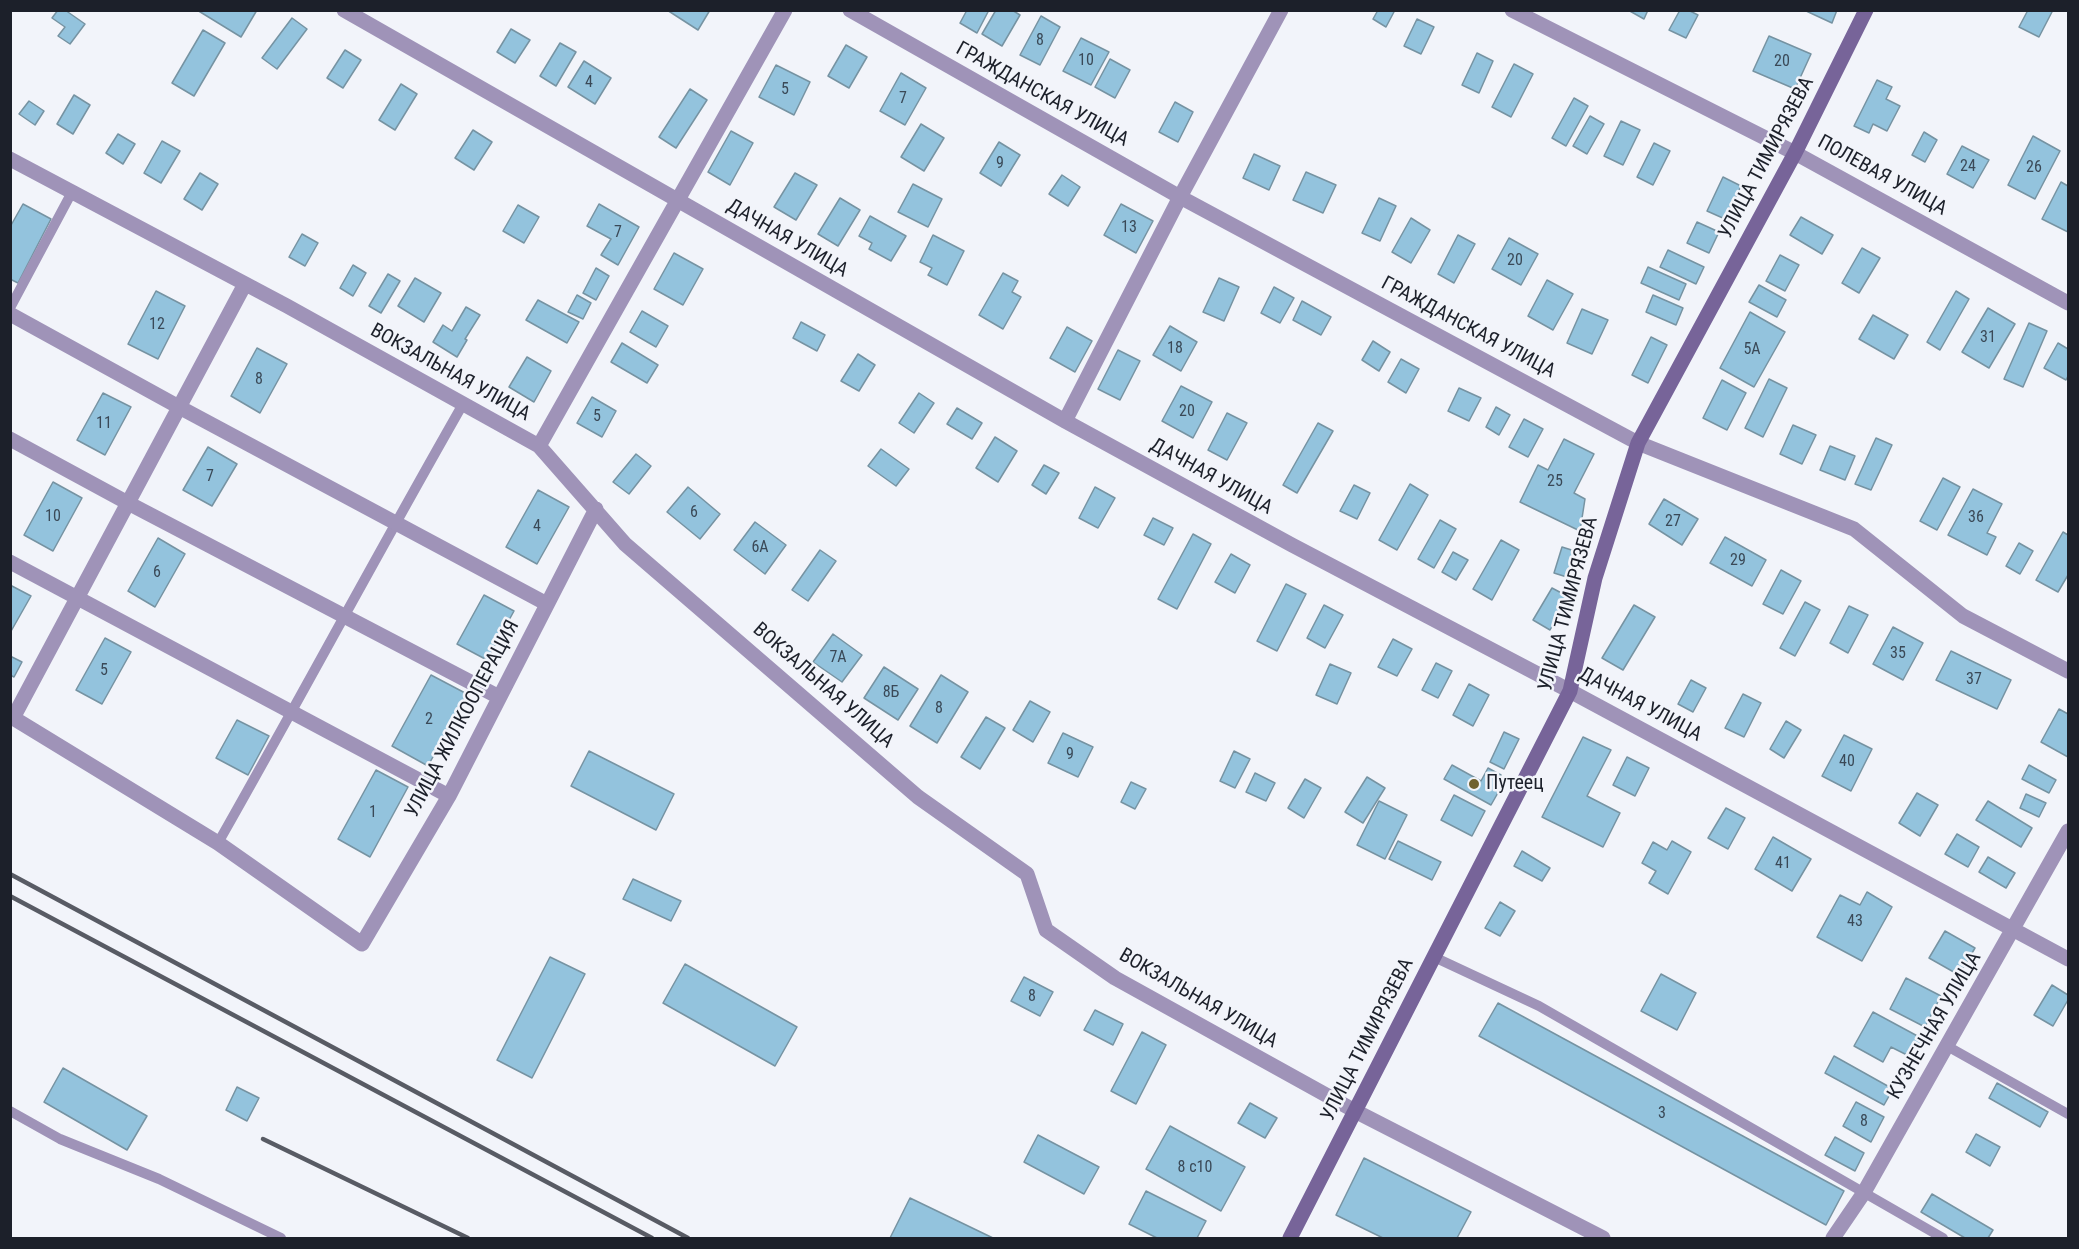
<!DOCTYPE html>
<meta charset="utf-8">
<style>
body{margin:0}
#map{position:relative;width:2079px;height:1249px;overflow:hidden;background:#f2f4fa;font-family:"Roboto Condensed",sans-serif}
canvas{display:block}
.frame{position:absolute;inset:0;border:12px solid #1c202a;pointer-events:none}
</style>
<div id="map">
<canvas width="2079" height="1249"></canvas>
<div class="frame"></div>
</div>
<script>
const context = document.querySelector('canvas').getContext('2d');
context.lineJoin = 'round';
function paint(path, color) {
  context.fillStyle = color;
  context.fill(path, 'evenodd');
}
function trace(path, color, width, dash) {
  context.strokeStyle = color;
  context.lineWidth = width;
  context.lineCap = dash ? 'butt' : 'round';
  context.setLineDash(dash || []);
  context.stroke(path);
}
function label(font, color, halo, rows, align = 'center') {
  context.font = font + ' "Roboto Condensed",sans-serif';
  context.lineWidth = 5;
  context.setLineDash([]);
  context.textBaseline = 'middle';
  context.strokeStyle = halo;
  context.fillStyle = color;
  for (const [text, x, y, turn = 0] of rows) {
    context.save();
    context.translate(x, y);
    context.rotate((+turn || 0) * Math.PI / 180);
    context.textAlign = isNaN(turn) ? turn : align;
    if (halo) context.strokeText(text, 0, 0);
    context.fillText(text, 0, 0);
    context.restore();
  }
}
const building = new Path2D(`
 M58 10H65L85 24 70 44 58 36 65 27 52 18Z
 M197 10H257L241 37Z
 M667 10H710L698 30Z
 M967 10H989L977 33 960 23Z
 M996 10H1012L1020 15 1002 46 982 34Z
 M1378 10H1395L1386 27 1373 19Z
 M1628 10H1648L1644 19Z
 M1680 10H1688L1698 15 1686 38 1669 30Z
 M1804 10H1837L1832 23Z
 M2028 10H2053L2039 37 2019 27Z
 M1041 16 1060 27 1040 65 1020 55Z
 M292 18 307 29 277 69 262 58Z
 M1417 19 1434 27 1421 54 1404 46Z
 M511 29 530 40 515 63 497 52Z
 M203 30 225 43 194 96 172 83Z
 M1769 36 1811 54 1795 89 1753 71Z
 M1081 38 1109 52 1091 85 1063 71Z
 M560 43 576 52 556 86 540 76Z
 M846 45 867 57 849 88 828 76Z
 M345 50 361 60 343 88 327 78Z
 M1477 53 1493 61 1479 93 1462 85Z
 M1110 59 1130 70 1115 98 1095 87Z
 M584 61 611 78 595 104 568 87Z
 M1514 64 1533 74 1511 117 1492 107Z
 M776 65 810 82 794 115 759 97Z
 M901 73 926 88 905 125 880 111Z
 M1877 80 1892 87 1886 99 1900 106 1887 131 1873 124 1869 133 1854 126Z
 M401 84 417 94 395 130 379 120Z
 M690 89 707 100 676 148 659 137Z
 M74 95 90 105 73 134 57 124Z
 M1574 98 1588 106 1566 146 1552 138Z
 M29 101 44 111 35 125 19 114Z
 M1175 102 1193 112 1178 142 1159 132Z
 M1590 116 1604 124 1587 154 1573 146Z
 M1621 121 1640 130 1623 165 1604 156Z
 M921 124 944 138 924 171 901 157Z
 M473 130 492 142 474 170 455 158Z
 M731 131 753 143 730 185 708 172Z
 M1924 132 1937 140 1925 162 1912 155Z
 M118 134 135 144 123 164 106 153Z
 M2033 136 2060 151 2035 199 2008 185Z
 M162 141 180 151 161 183 144 173Z
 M999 142 1020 155 1001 186 980 173Z
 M1654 143 1670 151 1653 185 1637 177Z
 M1962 146 1989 160 1973 188 1947 174Z
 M1254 154 1280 166 1269 190 1243 178Z
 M1306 172 1336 185 1323 213 1293 200Z
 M200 173 218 184 202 210 184 199Z
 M795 173 817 185 796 220 774 207Z
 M1062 175 1080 187 1068 206 1049 194Z
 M1723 177 1741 186 1725 219 1707 211Z
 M2061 182 2068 186V232L2042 219Z
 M913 184 942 199 928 227 898 212Z
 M840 198 860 210 838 246 818 234Z
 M1379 198 1396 206 1380 241 1362 233Z
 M23 204 51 219 18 283 10 279V227Z
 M599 204 639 227 618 265 601 255 611 239 587 226Z
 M1121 204 1153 221 1136 253 1104 235Z
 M518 205 539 217 524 243 503 231Z
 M870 216 906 236 891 261 869 249 872 243 859 236Z
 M1801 217 1833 235 1822 254 1790 235Z
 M1411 218 1430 230 1411 263 1392 252Z
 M1697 222 1719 232 1709 253 1687 243Z
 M302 234 318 243 305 266 289 257Z
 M933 235 964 251 947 285 928 275 932 268 920 262Z
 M1458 235 1475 244 1454 283 1438 274Z
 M1509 238 1538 254 1521 285 1492 269Z
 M1862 248 1880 258 1859 293 1842 283Z
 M1668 250 1704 267 1696 284 1660 267Z
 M674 253 703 269 683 305 654 289Z
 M1780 255 1799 265 1785 291 1766 281Z
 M353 265 366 273 353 296 340 288Z
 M1648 267 1686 284 1679 300 1641 283Z
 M596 268 609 276 596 300 583 293Z
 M1003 273 1018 281 1012 292 1021 297 1003 329 979 315Z
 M388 274 400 281 381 313 369 306Z
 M415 278 441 293 424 322 398 306Z
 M1219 278 1239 287 1224 321 1203 312Z
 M1547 280 1573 294 1553 330 1528 316Z
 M1759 285 1786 300 1777 317 1749 302Z
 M1274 287 1294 298 1280 323 1261 313Z
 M156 291 185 306 158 359 128 344Z
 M1956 291 1969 299 1940 350 1927 342Z
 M577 295 591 303 583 319 568 312Z
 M1653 295 1683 308 1676 325 1646 312Z
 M538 300 579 322 567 343 526 320Z
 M1302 301 1331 317 1321 335 1293 320Z
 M466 307 480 315 465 339 467 340 457 357 433 342 443 325 452 331Z
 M1988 308 2015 324 1989 368 1962 352Z
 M1582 309 1608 320 1592 354 1567 343Z
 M642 311 668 326 656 347 630 332Z
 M1750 312 1785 332 1754 387 1720 368Z
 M1873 315 1908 335 1894 359 1859 339Z
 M801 322 825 335 817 351 793 338Z
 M2029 323 2047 331 2023 387 2004 379Z
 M1170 326 1197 342 1181 371 1153 355Z
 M1067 327 1092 341 1075 372 1050 358Z
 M1651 337 1667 345 1648 383 1632 375Z
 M1373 341 1390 352 1379 371 1362 360Z
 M622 343 658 365 647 383 611 362Z
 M2058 343 2068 349V376L2066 380 2044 368Z
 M257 348 287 364 260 413 231 396Z
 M1118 350 1140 361 1120 400 1098 389Z
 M858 354 875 365 859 391 841 381Z
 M527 357 551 371 534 402 509 387Z
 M1401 359 1419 369 1406 393 1388 382Z
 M1769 379 1787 388 1763 437 1745 428Z
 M1722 380 1746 393 1727 430 1703 418Z
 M1181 386 1212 402 1193 438 1162 421Z
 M1459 388 1481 398 1469 421 1448 411Z
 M103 393 131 407 105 455 77 440Z
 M919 393 934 403 914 433 899 423Z
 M592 397 616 411 602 437 577 423Z
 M1496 407 1510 415 1499 435 1486 427Z
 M957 408 982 423 972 439 947 424Z
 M1227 413 1247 423 1227 460 1208 450Z
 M1524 419 1543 429 1528 457 1509 447Z
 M1318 423 1333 431 1297 493 1283 485Z
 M1793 425 1816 435 1802 464 1780 454Z
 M995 437 1017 451 998 482 976 468Z
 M1876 438 1892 445 1871 490 1855 484Z
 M1564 439 1594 454 1574 493 1585 499 1580 531 1520 502 1538 465 1548 470Z
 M1830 446 1855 456 1845 480 1820 470Z
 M208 447 237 464 212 506 183 490Z
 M881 449 909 469 896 486 868 466Z
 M636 454 651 466 629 494 613 482Z
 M1044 465 1059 473 1046 494 1032 485Z
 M1943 478 1960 487 1937 530 1920 521Z
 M53 482 82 498 53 551 24 535Z
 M1410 484 1428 495 1397 550 1379 540Z
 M1354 485 1370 493 1357 519 1340 511Z
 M688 487 720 514 700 539 667 512Z
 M1095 487 1115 498 1098 528 1079 518Z
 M1973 489 2002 504 1987 533 1996 537 1987 555 1948 535Z
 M538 490 569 507 537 564 506 547Z
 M1664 499 1698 519 1682 545 1649 524Z
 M1153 518 1173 528 1164 545 1144 535Z
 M1440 520 1456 529 1434 568 1418 559Z
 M755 522 786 545 765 574 734 550Z
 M2063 532 2068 535V575L2058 592 2036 580Z
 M1193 534 1211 544 1177 609 1158 599Z
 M1725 537 1766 560 1752 586 1710 563Z
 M158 538 185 554 155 607 128 591Z
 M1501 540 1519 550 1492 600 1473 589Z
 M2019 543 2033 551 2020 574 2006 566Z
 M1562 547 1578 552 1570 578 1554 573Z
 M820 550 836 561 808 601 792 590Z
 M1453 552 1468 560 1456 580 1442 572Z
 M1231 554 1250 565 1235 593 1215 582Z
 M1781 570 1801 581 1783 614 1763 604Z
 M1286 584 1306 594 1277 651 1257 641Z
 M10 585 31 596 10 633Z
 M1552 588 1569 597 1550 630 1533 620Z
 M484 595 514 611 487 660 457 644Z
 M1805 602 1820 610 1795 656 1780 648Z
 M1324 605 1343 615 1325 648 1307 638Z
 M1634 605 1655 617 1623 670 1602 658Z
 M1849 606 1868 615 1848 653 1830 643Z
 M1893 627 1923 643 1903 680 1873 664Z
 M833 634 862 655 842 682 813 662Z
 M105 638 131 652 102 704 76 690Z
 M1393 639 1412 649 1397 676 1378 667Z
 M1951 651 2011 680 1997 709 1936 680Z
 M10 656 22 662 14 677 10 675Z
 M1436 663 1452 671 1438 698 1422 690Z
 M1330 664 1351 673 1337 704 1316 695Z
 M884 667 918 689 898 720 864 698Z
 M431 675 467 694 428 766 392 746Z
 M941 675 968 692 937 743 910 726Z
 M1691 680 1706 688 1693 712 1678 704Z
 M1469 684 1489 695 1473 726 1453 715Z
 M1743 694 1761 703 1744 737 1725 728Z
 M1030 701 1050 712 1033 742 1013 730Z
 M2059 709 2068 714V757L2041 742Z
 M986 717 1005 728 980 769 961 757Z
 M237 720 269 736 248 775 216 758Z
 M1786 721 1801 730 1784 758 1770 749Z
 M1504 732 1519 739 1504 769 1490 762Z
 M1063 733 1093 747 1078 777 1048 763Z
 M1844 735 1872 749 1851 791 1822 776Z
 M1583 737 1611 750 1587 796 1620 813 1603 847 1542 817Z
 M589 751 674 794 656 830 571 786Z
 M1234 751 1250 759 1235 788 1220 781Z
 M1627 757 1649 768 1635 796 1613 785Z
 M1452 765 1481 781 1488 768 1501 775 1494 787 1499 791 1491 805 1444 779Z
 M2029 765 2056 780 2049 793 2022 779Z
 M376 770 408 787 370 857 338 839Z
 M1255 773 1275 783 1266 801 1246 792Z
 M1367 777 1385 788 1363 823 1345 812Z
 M1305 779 1321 788 1304 818 1288 808Z
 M1131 782 1146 789 1135 809 1121 802Z
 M1917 793 1938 805 1920 836 1899 823Z
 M2026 794 2046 803 2039 817 2020 808Z
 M1454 795 1485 811 1472 836 1441 820Z
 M1379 801 1407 815 1385 859 1357 845Z
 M1988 801 2032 828 2021 847 1976 820Z
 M1726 808 1745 818 1728 849 1708 838Z
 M1957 834 1979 847 1968 867 1945 854Z
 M1773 837 1811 859 1792 891 1755 869Z
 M1398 841 1441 862 1432 880 1389 859Z
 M1672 841 1691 852 1668 894 1649 883 1656 871 1642 863 1653 842 1667 850Z
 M1522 851 1550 868 1542 881 1514 866Z
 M1988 857 2015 873 2006 888 1979 872Z
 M633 879 681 901 671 921 623 899Z
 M1867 892 1892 907 1862 961 1817 937 1840 895 1860 905Z
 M1500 902 1515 911 1500 936 1485 928Z
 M1945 931 1975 948 1959 975 1929 958Z
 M550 957 585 974 532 1078 497 1060Z
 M685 964 797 1027 775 1066 663 1003Z
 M1661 974 1696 993 1677 1030 1641 1011Z
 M1024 977 1053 992 1040 1016 1011 1001Z
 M1906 978 1941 996 1925 1027 1890 1009Z
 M2052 985 2068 995V1000L2053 1026 2034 1015Z
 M1498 1003 1844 1191 1826 1225 1479 1036Z
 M1095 1010 1123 1024 1113 1045 1084 1030Z
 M1873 1012 1923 1039 1913 1058 1891 1047 1883 1062 1854 1046Z
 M1142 1032 1166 1045 1136 1104 1111 1091Z
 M1834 1056 1893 1089 1884 1105 1825 1073Z
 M63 1068 147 1116 127 1150 44 1102Z
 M1997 1083 2048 1112 2040 1127 1989 1098Z
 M237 1087 259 1098 247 1121 226 1110Z
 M1856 1102 1884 1117 1871 1142 1843 1126Z
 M1250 1103 1277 1118 1265 1138 1238 1123Z
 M1170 1126 1245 1167 1221 1211 1146 1169Z
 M1976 1134 2000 1147 1990 1166 1966 1152Z
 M1038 1135 1099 1167 1084 1194 1024 1162Z
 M1835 1137 1864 1153 1855 1171 1825 1155Z
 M1364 1158 1471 1212 1457 1238H1383L1336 1215Z
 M1146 1191 1206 1221 1197 1238H1157L1129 1224Z
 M1932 1194 1993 1230 1988 1238H1965L1921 1212Z
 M910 1198 993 1238H890Z`);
paint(building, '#93c3dd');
trace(building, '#7693a2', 1.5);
trace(new Path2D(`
 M10 308 72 192
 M218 843C301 697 380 549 463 404
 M1434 957 1539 1006 1943 1238
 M1947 1046 2068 1114
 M10 1111 60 1139 159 1179 281 1238`), '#9f93b8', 10);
trace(new Path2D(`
 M344 10 1065 421 1292 545 1570 691 2068 959
 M850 10 1180 197 1638 443 1854 529 1963 616 2068 671
 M1512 10 1795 153 2068 303
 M10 159 287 306 539 446 625 544 918 797 1027 874 1046 930 1115 978 1355 1111 1603 1238
 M10 314 179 407 547 604
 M1065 421 1180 197 1281 10
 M10 439 128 503 499 697
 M539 446 785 10
 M10 562 449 796
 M10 716 218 843 362 944 449 796 596 509
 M13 718 245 284
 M1833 1238 1863 1194 2068 831`), '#9f93b8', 15);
trace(new Path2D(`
 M1290 1238 1570 691 1595 578 1638 443 1795 153 1866 10`), '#776499', 15);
trace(new Path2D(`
 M10 874 688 1238
 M10 896 652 1238
 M263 1139 468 1238`), '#585b64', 4.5);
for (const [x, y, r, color] of [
 [1474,784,6,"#70622f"]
]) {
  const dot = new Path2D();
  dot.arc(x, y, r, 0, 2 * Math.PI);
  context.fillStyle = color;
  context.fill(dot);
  trace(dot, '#f2f4fa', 2);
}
label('16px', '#3a4957', null, [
 ["8",1040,41],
 ["10",1086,61],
 ["20",1782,62],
 ["4",589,83],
 ["5",785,90],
 ["7",903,99],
 ["9",1000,164],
 ["24",1968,167],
 ["26",2034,168],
 ["13",1129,228],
 ["7",618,233],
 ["20",1515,261],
 ["12",157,325],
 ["31",1988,338],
 ["18",1175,349],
 ["5А",1752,350],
 ["8",259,380],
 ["20",1187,412],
 ["5",597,417],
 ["11",104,424],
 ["7",210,477],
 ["25",1555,482],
 ["6",694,513],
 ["10",53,517],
 ["36",1976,518],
 ["27",1673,522],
 ["4",537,527],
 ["6А",760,548],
 ["29",1738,561],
 ["6",157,573],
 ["35",1898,654],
 ["7А",838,658],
 ["5",104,671],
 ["37",1974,680],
 ["8Б",891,693],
 ["8",939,709],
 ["2",429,720],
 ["9",1070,755],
 ["40",1847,762],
 ["1",373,813],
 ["41",1783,864],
 ["43",1855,922],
 ["8",1032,997],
 ["3",1662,1114],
 ["8",1864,1122],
 ["8 с10",1195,1168]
]);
label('20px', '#1c202a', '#f2f4fa', [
 ["ГРАЖДАНСКАЯ УЛИЦА",1042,95,29],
 ["УЛИЦА ТИМИРЯЗЕВА",1767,158,-62],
 ["ПОЛЕВАЯ УЛИЦА",1882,176,29],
 ["ДАЧНАЯ УЛИЦА",787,239,30],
 ["ГРАЖДАНСКАЯ УЛИЦА",1468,328,28],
 ["ВОКЗАЛЬНАЯ УЛИЦА",450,373,29],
 ["ДАЧНАЯ УЛИЦА",1211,477,29],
 ["УЛИЦА ТИМИРЯЗЕВА",1569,604,-75],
 ["ВОКЗАЛЬНАЯ УЛИЦА",823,686,41],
 ["ДАЧНАЯ УЛИЦА",1640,705,28],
 ["УЛИЦА ЖИЛКООПЕРАЦИЯ",463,719,-62],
 ["ВОКЗАЛЬНАЯ УЛИЦА",1198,999,30],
 ["КУЗНЕЧНАЯ УЛИЦА",1935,1026,-60],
 ["УЛИЦА ТИМИРЯЗЕВА",1368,1040,-63]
]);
label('20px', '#1c202a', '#f2f4fa', [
 ["Путеец",1486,784]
], 'left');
</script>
